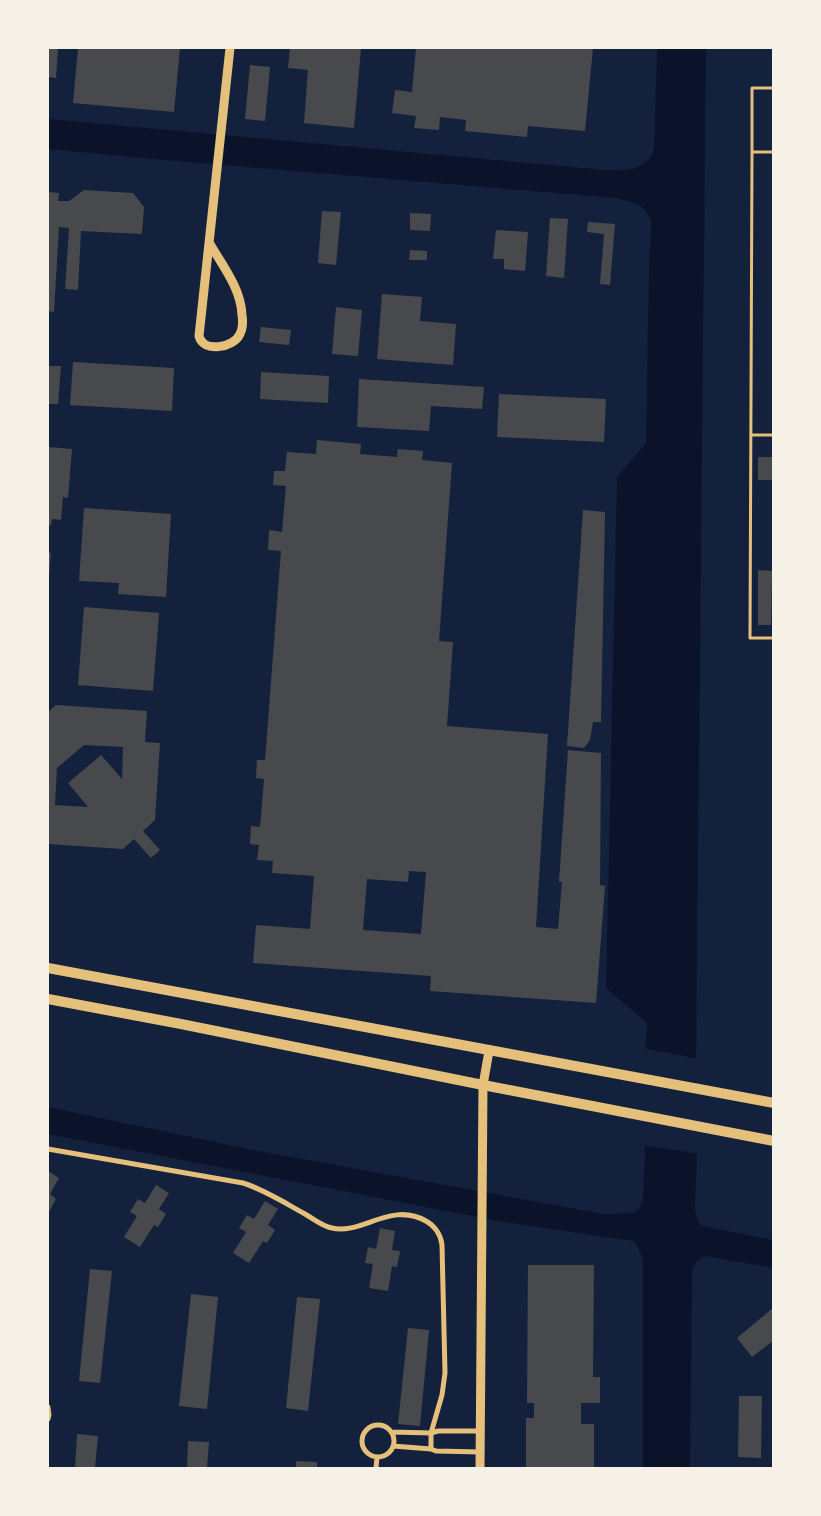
<!DOCTYPE html>
<style>
body{margin:0}
#map{position:relative;width:821px;height:1516px;overflow:hidden;background:#14213d;font-family:"Roboto Serif",serif}
canvas{display:block}
.frame{position:absolute;inset:0;border:49px solid #f6f1e7;pointer-events:none}
</style>
<div id="map">
<canvas width="821" height="1516"></canvas>
<div class="frame"></div>
</div>
<script>
const context = document.querySelector('canvas').getContext('2d');
context.lineJoin = 'round';
function paint(path, color) {
  context.fillStyle = color;
  context.fill(path, 'evenodd');
}
function trace(path, color, width, dash) {
  context.strokeStyle = color;
  context.lineWidth = width;
  context.lineCap = dash ? 'butt' : 'round';
  context.setLineDash(dash || []);
  context.stroke(path);
}
paint(new Path2D(`
 M657 48H706L696 1055 697 1155 695 1210 698 1221 702 1226 773 1240 774 1268 705 1256C698 1258 694 1264 692 1271L690 1468H643V1259L638 1247 633 1241 503 1222 48 1134V1107L248 1149 603 1214 634 1213 639 1209 643 1199 645 1159 643 1082 647 1023 606 988 617 477 646 443 649 264 651 228V220L648 215 642 207 635 203 616 198 175 161 48 149V119L605 170C623 171 647 171 654 150Z`), '#0b132b');
paint(new Path2D(`
 M642 1048 699 1059 700 1154 642 1145 640 1082Z`), '#14213d');
paint(new Path2D(`
 M48 48H58L56 78 48 77Z
 M78 48H180L174 112 73 103Z
 M290 48H361L354 128 304 123 308 70 288 68Z
 M416 48H593L585 131 528 126 527 137 465 131 466 120 440 117 439 130 414 128 416 116 392 113 395 90 412 92Z
 M250 65 270 67 265 121 245 119Z
 M84 190 133 193 144 207 142 234 81 231 78 290 65 289 69 228 59 227 54 312 48 311V192L59 193 58 201H69Z
 M322 211 341 212 336 265 318 263Z
 M410 213 431 214 430 231 410 230Z
 M550 218 568 219 564 278 546 276Z
 M588 222 615 224 610 285 600 284 604 234 587 232Z
 M496 230 528 232 525 271 504 269V259H493Z
 M410 250 427 251V260H409Z
 M382 294 422 297 420 321 456 324 453 365 377 359Z
 M336 307 362 310 358 356 332 354Z
 M261 327 291 330 289 345 259 342Z
 M73 362 174 368 172 411 70 405Z
 M48 366H61L58 404H48Z
 M261 372 329 376 328 403 260 399Z
 M359 379 484 387 482 409 431 406 429 431 357 427Z
 M499 394 606 399 604 442 497 437Z
 M317 440 361 444 360 454 397 457 398 449 423 451 422 460 452 463 439 641 453 642 447 726 548 734 536 927 558 929 562 882H559L568 750 601 753 600 885 605 886 596 1003 430 991 431 976 253 963 256 925 310 929 314 876 272 873 273 861 257 860 259 845 250 844 251 826 260 827 264 779 256 778 257 760H265L281 551 268 550 269 530 282 532 286 486 273 485 274 471H285L287 452 316 454ZM409 871 426 872 421 934 363 930 367 879 408 882Z
 M48 447 72 449 68 498 63 497 61 520 52 519 51 526 48 525Z
 M758 457H772V480H758Z
 M84 508 171 514 166 597 118 594 119 583 79 581Z
 M583 510 605 512 601 722H593L590 740 584 748 567 746Z
 M48 552 51 553 49 576H48Z
 M758 570 772 571 771 625H758Z
 M84 607 159 613 153 691 78 685Z
 M56 705 147 711 145 742 160 743 155 820 143 831 160 850 151 858 134 839 123 849 48 844V712ZM84 745 123 747 122 779 101 755 68 783 88 807 55 805 57 768Z
 M48 1171 59 1178 50 1194 56 1199 48 1214Z
 M156 1185 169 1193 159 1209 166 1214 158 1227 154 1225 140 1247 124 1237 137 1216 130 1212 138 1199 145 1203Z
 M265 1201 278 1209 268 1225 275 1230 267 1243 263 1241 249 1263 233 1253 246 1232 239 1228 247 1215 254 1219Z
 M380 1228 395 1231 392 1250 400 1251 397 1267 392 1266 388 1291 369 1288 373 1264 365 1263 368 1247 376 1249Z
 M528 1265H594L593 1377H600V1403H581V1424H594V1468H526V1418H534V1403H527Z
 M90 1269 112 1271 100 1383 79 1381Z
 M191 1294 218 1297 207 1409 179 1406Z
 M297 1297 320 1299 308 1411 286 1408Z
 M774 1307V1340L752 1357 737 1338Z
 M408 1328 429 1330 420 1426 398 1424Z
 M739 1396H762L761 1458 738 1457Z
 M77 1434 98 1436 95 1468H75Z
 M188 1441 209 1442 207 1468H187Z
 M296 1461 317 1462V1468H296Z`), '#48494c');
trace(new Path2D(`
 M752 152V88H774
 M774 152H752L750 638H774
 M751 435H774`), '#e5c07b', 3);
trace(new Path2D(`
 M48 1149 243 1183C265 1190 285 1203 305 1214 314 1219 322 1226 332 1228 362 1235 391 1201 426 1221 435 1226 441 1235 442 1245L445 1373 442 1395 431 1433V1449
 M48 1407 49 1415 48 1419
 M362 1441a16 16 0 1 1 32 0a16 16 0 1 1-32 0Z
 M392 1432 431 1433 438 1431H480
 M393 1446 431 1449 436 1451 480 1452
 M376 1468 377 1457`), '#e5c07b', 5);
trace(new Path2D(`
 M210 244C223 266 241 289 242 315 243 321 243 328 240 334 234 348 203 353 199 336L230 48
 M480 1468 483 1085 489 1051`), '#e5c07b', 9);
trace(new Path2D(`
 M48 968 774 1103
 M48 999 181 1024 483 1085 774 1141`), '#e5c07b', 10);
</script>
